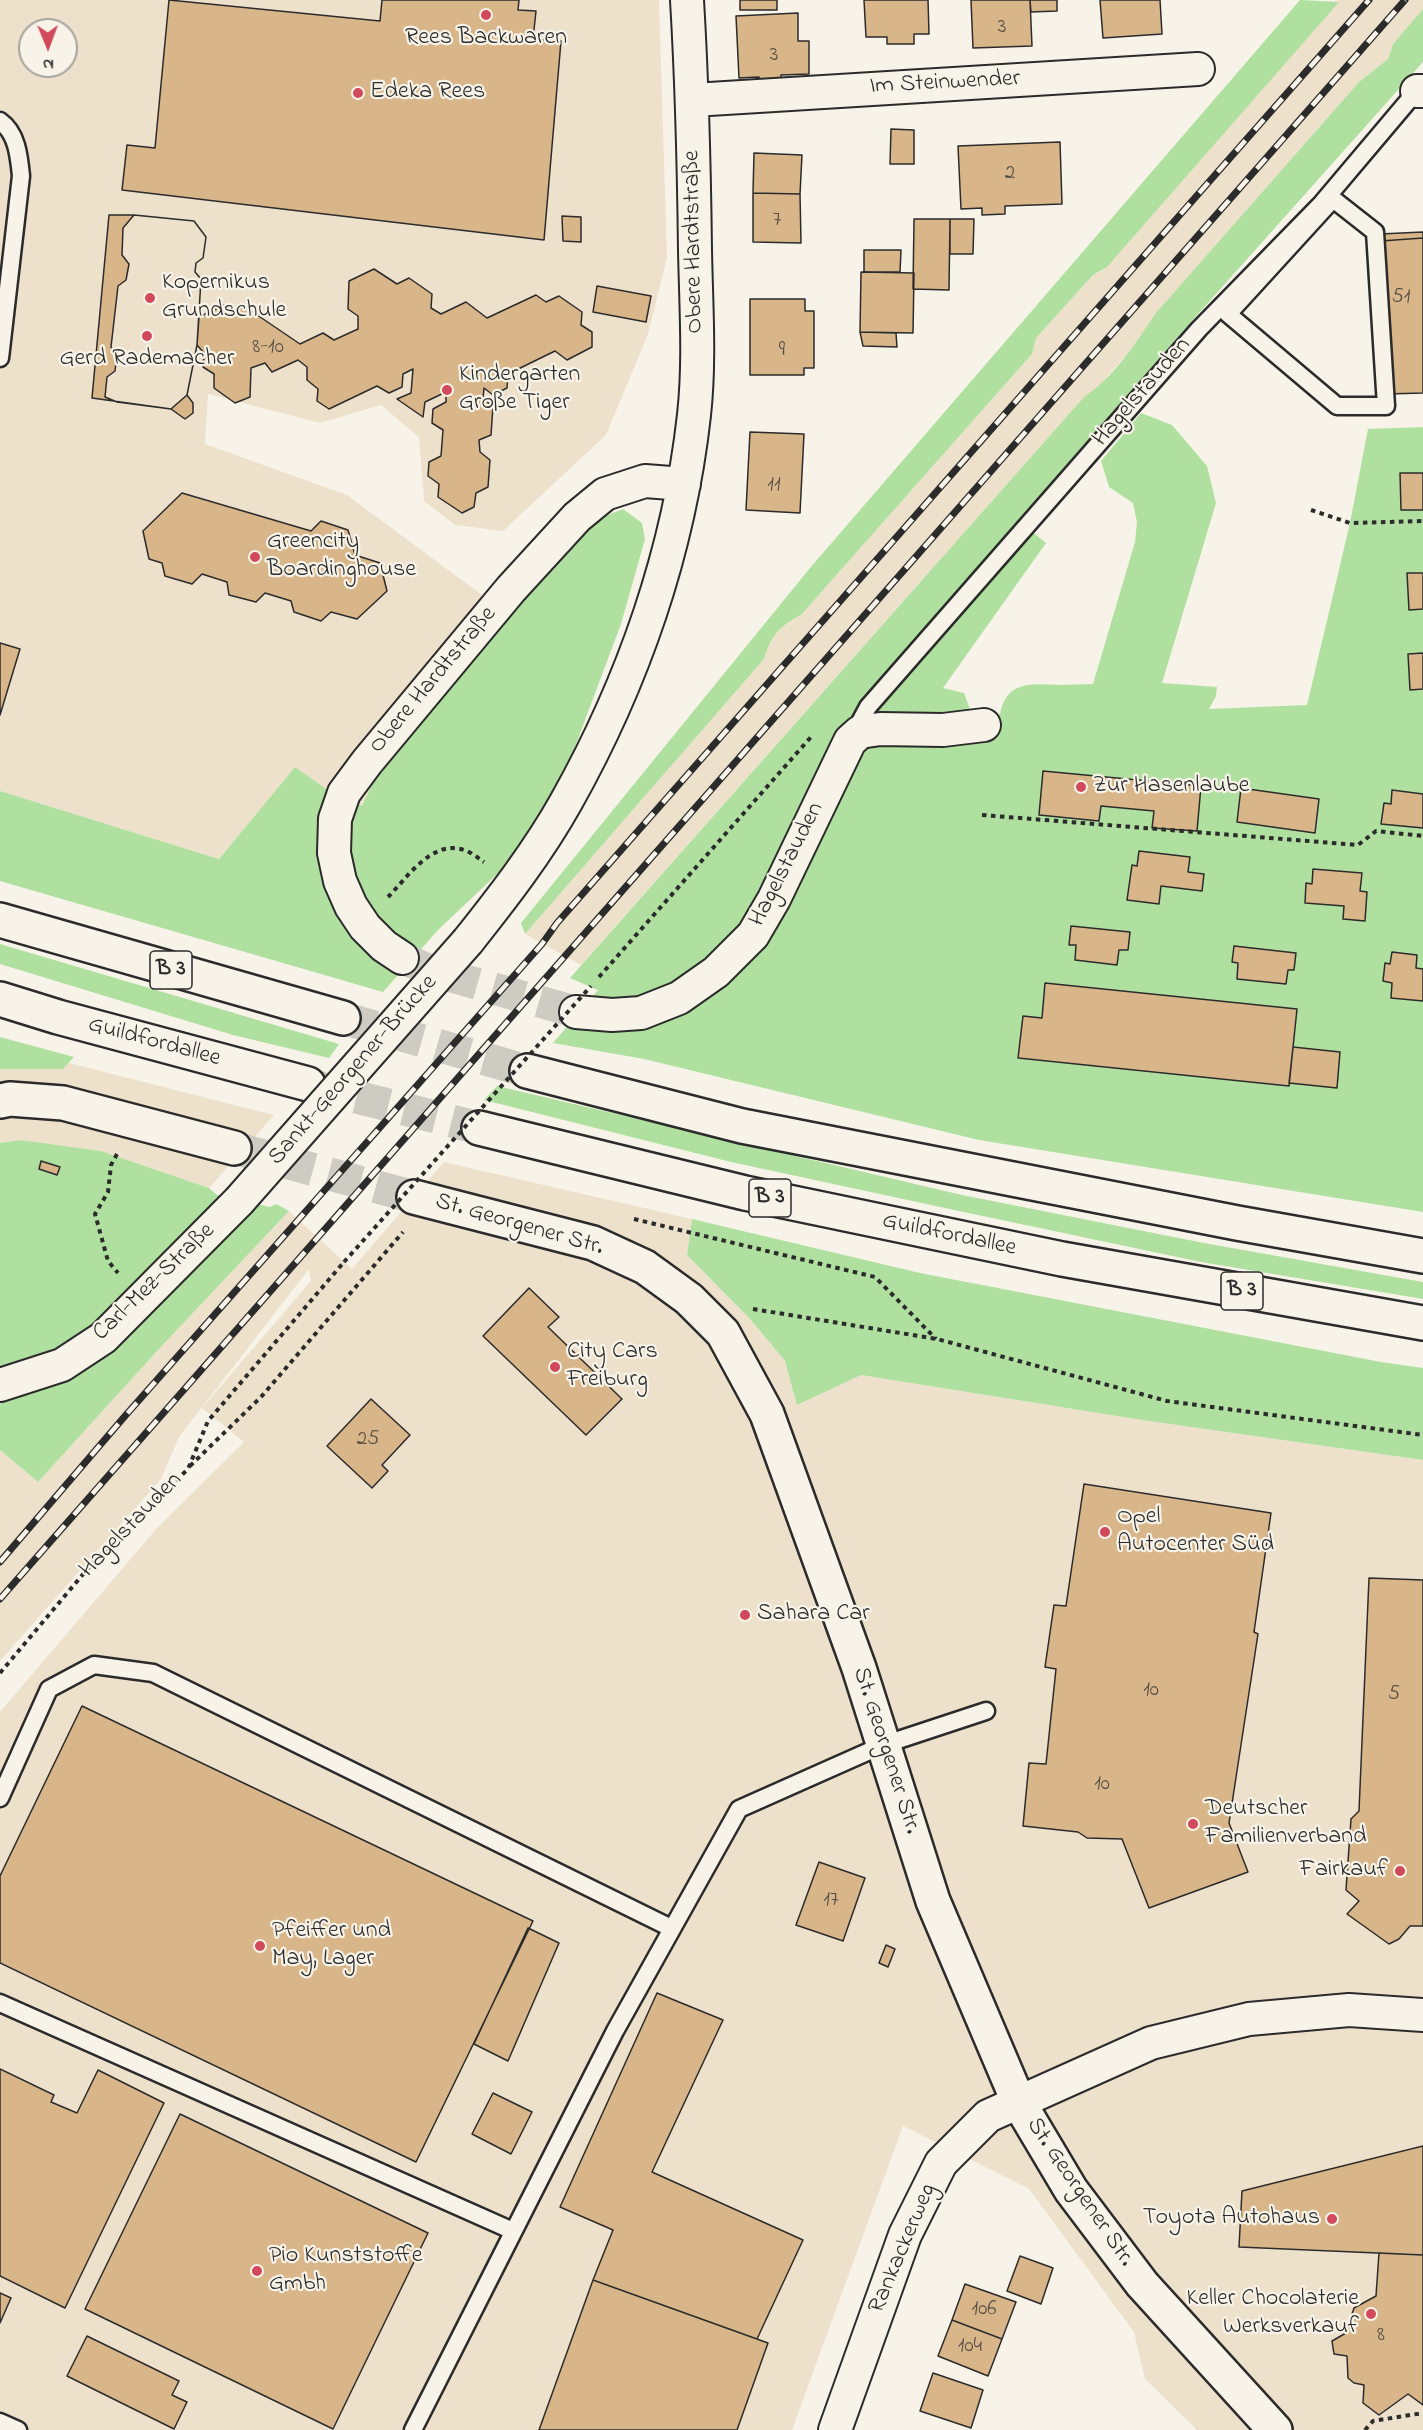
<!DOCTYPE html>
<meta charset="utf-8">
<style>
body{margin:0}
#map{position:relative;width:1423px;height:2430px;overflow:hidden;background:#f7f3e8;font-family:"Indie Flower",sans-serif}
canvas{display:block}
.north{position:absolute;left:18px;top:18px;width:60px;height:60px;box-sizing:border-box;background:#f7f3e8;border:2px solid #a5a39c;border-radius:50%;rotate:179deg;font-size:16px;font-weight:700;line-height:24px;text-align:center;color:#2b2b2b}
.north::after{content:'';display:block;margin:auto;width:21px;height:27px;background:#d1495b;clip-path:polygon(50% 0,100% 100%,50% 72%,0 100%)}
</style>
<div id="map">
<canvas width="1423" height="2430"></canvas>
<div class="north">N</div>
</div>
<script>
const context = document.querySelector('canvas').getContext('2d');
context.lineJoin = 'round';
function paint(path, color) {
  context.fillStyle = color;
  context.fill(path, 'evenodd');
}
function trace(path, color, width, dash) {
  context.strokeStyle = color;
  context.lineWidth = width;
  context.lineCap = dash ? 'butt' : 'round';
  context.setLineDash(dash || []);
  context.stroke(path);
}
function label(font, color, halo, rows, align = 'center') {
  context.font = font + ' "Indie Flower",sans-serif';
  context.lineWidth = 4.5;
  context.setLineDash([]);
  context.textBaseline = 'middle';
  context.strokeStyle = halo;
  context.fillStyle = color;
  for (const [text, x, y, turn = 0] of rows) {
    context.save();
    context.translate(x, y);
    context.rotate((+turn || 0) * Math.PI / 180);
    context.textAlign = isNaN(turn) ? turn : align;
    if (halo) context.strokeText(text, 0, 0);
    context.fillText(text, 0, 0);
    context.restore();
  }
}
paint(new Path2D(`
 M0 0H659L667 258 648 334 606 435 503 531 455 525 424 501 419 437 381 405 320 423 208 394 205 444 347 495 509 615 477 650 372 785 362 806 328 790 295 767 219 859 0 791ZM30 30H66V66H30Z
 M1334 0H1423V9L1393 44 1388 59 1359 82 1155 314 1130 351 1097 388 1084 397 581 965 525 934 764 659 769 640 788 621 801 615 1032 354 1036 338 1093 275 1107 267 1338 2Z
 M69 1063 274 1115 209 1188 101 1151 21 1140 0 1143V1069H63Z
 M444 1162 692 1219 687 1255 750 1319 785 1361 797 1404 861 1375 1142 1420 1423 1460V2430H1197L1145 2379 1134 2332 1029 2189 903 2126 792 2430H0V1712L157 1528 244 1442 202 1408 311 1281 309 1269 179 1437 161 1479 0 1661V1450L38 1482 158 1350 289 1211 352 1269Z`), '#eee1cc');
paint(new Path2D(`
 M1300 0 1339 2 1107 267 1093 275 1036 338 1032 354 801 615C779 626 771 636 764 659L525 934 521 923 810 568Z
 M1423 9V62L1198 314 1018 520 1046 543 943 688 964 693 971 712 1000 714C1007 680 1032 684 1060 685 1071 685 1082 684 1093 684L1135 542 1137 522 1133 503 1109 487 1101 461 1141 413 1172 425 1207 466 1216 503 1162 683 1217 687 1216 696 1209 709 1307 705 1350 523 1368 429 1423 427V1212L979 1140 644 1059 553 1043 598 990 570 978 1084 397C1114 377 1135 344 1155 314L1359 82 1388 59 1393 44Z
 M623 509 642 523 645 539 621 624 570 760 513 859 438 930 383 992 0 881V791L219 859 295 767 328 790 362 806 372 785 477 650 595 520Z
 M0 944 339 1044 329 1058 233 1035 0 964Z
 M0 1037 74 1057 63 1069H0Z
 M497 1086 962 1195 1204 1243 1423 1282V1299L1201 1262 959 1211 731 1162 484 1100Z
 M21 1140 101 1151 209 1188 217 1195 270 1207 276 1204 289 1211 158 1350 38 1482 0 1450V1143Z
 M692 1219 920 1273 1381 1362 1423 1368V1460L1142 1420 861 1375 797 1405 785 1361 750 1319 687 1255Z`), '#b0e0a0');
const building = new Path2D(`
 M169 0 380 21 382 0H519L518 10 536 11 533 39 561 41 544 240 122 190 127 145 155 148Z
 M740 0H777V10H740Z
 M864 0H928L929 34H914V44H887V37H866Z
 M971 0H1030L1032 46 973 48Z
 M1030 0H1057V11L1031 12Z
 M1100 0H1160L1162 34 1103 38Z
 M798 13V41H809V74L781 75 782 82 759 83V77L739 78 736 16Z
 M891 129 914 130V164H890Z
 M1060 142 1062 204 1005 206V214L982 215V208L961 209 958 146Z
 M754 153 802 155 800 194 753 193Z
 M753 193 800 194 801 243 753 242Z
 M109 215H134L194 221 206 237 203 258 196 263 195 272 201 279 197 345 187 395 193 403V413L185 419 171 409 92 398Z
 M134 215 194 221 206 237 203 258 196 263 195 272 201 279 197 345 187 395 171 409 117 402 105 397 107 377 115 371 117 354 111 347 118 286 126 280 129 264 122 255 123 228Z
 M562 216 581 217V242L563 241Z
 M914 219H950L949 290 913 289Z
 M950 219H974L973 254H950Z
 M1423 232V238L1381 241 1380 234Z
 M1423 238V393L1386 394 1381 241Z
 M864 250H901L900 272H864Z
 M374 269 397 284 409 278 432 294 431 308 441 314 466 302 487 318 536 295 546 302 559 296 582 312 581 325 592 332V347L567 360 555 351 508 374 507 388 493 395 484 388 483 399 493 406 491 435 479 440 480 452 490 460 488 487 476 493 474 507 462 513 438 497 439 484 428 476 429 462 441 456 443 430 432 423 433 409 446 402V392L425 402 423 417 397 399 411 393 413 369 403 374 402 387 389 393 377 386 329 409 317 401 318 389 307 380V367L298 360 272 372 265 363 251 368 250 397 235 403 214 388V374L203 367 204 353 197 345 199 317 224 305 232 313 244 306 300 344 323 333 334 340 358 329V316L348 309 349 281Z
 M861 272 914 273 913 333 860 332Z
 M597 286 651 296 646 322 593 312Z
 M750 299H805V311H814V368H804V375H750Z
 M860 332 896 333 897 347 863 346Z
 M750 432 804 434 800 513 746 510Z
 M1400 473H1423V510H1401Z
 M182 493 311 531 321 521 348 530 355 555 380 563 387 591 357 619 331 612 321 621 294 612 291 601 265 593 256 602 229 595 227 582 202 574 192 584 165 576 162 563 149 559 143 531Z
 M1407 573H1423V609L1409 610Z
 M0 643 20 649 0 715Z
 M1423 653V689L1410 690 1408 654Z
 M1043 771 1201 786 1197 831 1152 828 1154 811 1101 806 1099 821 1039 815Z
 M1241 788 1319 799 1315 833 1237 822Z
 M1392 790 1423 794V828L1381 824 1384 803 1391 804Z
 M1139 851 1190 857 1188 872 1204 874 1202 891 1161 886 1159 904 1127 900 1132 865 1137 866Z
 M1313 869 1362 873 1360 891 1367 892 1365 921 1343 919 1344 906 1305 903 1306 883 1312 884Z
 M1071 926 1130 932 1128 950H1119L1117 965 1075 960 1076 945H1069Z
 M1234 946 1296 953 1294 970H1288L1286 984 1237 979 1238 963 1232 962Z
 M1392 952 1417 955 1416 968 1423 969V1001L1391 998 1392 983 1383 981 1385 963 1390 964Z
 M1045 983 1297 1009 1289 1086 1018 1058 1023 1016 1042 1018Z
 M1293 1047 1340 1052 1337 1088 1289 1083Z
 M41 1161 60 1167 57 1175 39 1169Z
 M529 1288 559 1317 548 1327 622 1399 586 1435 483 1336Z
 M371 1399 410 1435 382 1465 388 1471 372 1488 327 1446Z
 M1084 1484 1271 1513 1254 1632 1258 1634 1229 1823 1248 1872 1149 1908 1122 1839 1087 1838 1078 1832 1023 1826 1029 1763 1046 1764 1056 1669 1045 1667 1054 1605 1066 1606Z
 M1369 1578 1423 1580V1926H1410L1399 1939 1389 1944 1347 1914 1359 1901 1346 1890 1351 1819 1359 1811Z
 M82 1706 533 1921 416 2162 0 1963V1876Z
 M819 1862 865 1878 843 1941 796 1925Z
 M528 1928 559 1943 508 2061 474 2044Z
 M886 1945 895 1949 888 1967 879 1963Z
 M657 1993 723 2020 652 2172 803 2240 757 2339 593 2280 613 2230 560 2207Z
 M0 2069 54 2095 51 2102 77 2113 98 2070 164 2103 65 2308 0 2276Z
 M493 2093 532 2112 511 2154 472 2134Z
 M180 2114 428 2233 333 2429 85 2309Z
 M1423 2146V2255L1239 2247 1242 2191Z
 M1379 2253 1423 2255V2405L1408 2394 1379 2415 1363 2403 1364 2385 1354 2383 1348 2378 1347 2356 1334 2354 1332 2341 1346 2333 1354 2308 1376 2296Z
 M1020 2256 1053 2268 1041 2304 1007 2291Z
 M593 2280 768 2343 737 2430H539Z
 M965 2284 1016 2302 1002 2339 952 2320Z
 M0 2293 11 2298 0 2323Z
 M952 2320 1002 2339 988 2376 938 2356Z
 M87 2336 179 2381 172 2395 187 2402 174 2429 67 2376Z
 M933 2373 983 2390 971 2428 920 2411Z`);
paint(building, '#d8b68a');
trace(building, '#2b2b2b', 1.5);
trace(new Path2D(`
 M402 958 429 970 576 1012`), '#cecbc2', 32, [32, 16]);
trace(new Path2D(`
 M234 1148 414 1197`), '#cecbc2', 33, [33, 16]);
trace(new Path2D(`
 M343 1018 527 1071
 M309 1085 479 1128`), '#cecbc2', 33, [33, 16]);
const lane = new Path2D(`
 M0 121C17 133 19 156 21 176L0 358
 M1333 199 1375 232 1386 406H1337L1228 314Z
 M853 735 868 707 1199 329 1322 203 1420 87
 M0 1798 49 1689 94 1665 153 1673 671 1928
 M0 2003 513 2231
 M0 2422 18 2430
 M413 2430 615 2031 739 1809 883 1745 986 1711`);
const street = new Path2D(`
 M1417 91H1423
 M693 100 1198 69
 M468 941C503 897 538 852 566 802 633 683 679 551 694 415 700 361 696 305 695 250 694 167 692 83 687 0
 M402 958 384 946 365 927 351 906 340 881 334 853 335 819 344 793 367 762 511 589 577 517 605 494 645 481 684 484
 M576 1012 612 1015 641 1013 679 998 716 972 753 935 774 899 850 741 860 732 880 729 943 730 984 725
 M0 1385 62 1365 103 1338 239 1201
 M835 2430 905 2235 941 2163 988 2116 1151 2043 1249 2019 1349 2010 1423 2015`);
const secondary = new Path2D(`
 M0 1101 10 1099 63 1103 234 1148
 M414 1197 593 1243 645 1267 689 1299 723 1333 767 1414 859 1668 933 1901 1018 2101 1071 2190 1142 2284 1275 2430`);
const highway = new Path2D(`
 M0 920 343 1018
 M0 999 58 1017 308 1084
 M527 1071 742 1126 1237 1223 1423 1256
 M479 1128 745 1193 1062 1259 1423 1323`);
trace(lane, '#2b2b2b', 21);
trace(street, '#2b2b2b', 36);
trace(secondary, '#2b2b2b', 38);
trace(highway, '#2b2b2b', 38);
trace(new Path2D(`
 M1311 510 1350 523 1423 521
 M982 815 1358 845 1376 831 1423 836
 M388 897C407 878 432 839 464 850 471 852 478 858 484 862
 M599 977 811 737
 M117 1154 111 1165 108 1192 95 1214 108 1261 118 1273
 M634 1219 875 1277 936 1339
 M753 1309 937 1339 1167 1401 1423 1435
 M190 1466 261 1397 403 1232
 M0 1673 95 1560 188 1469 208 1421 344 1262
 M1365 2430 1373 2421 1423 2413`), '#2b2b2b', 4, [4.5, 4.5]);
trace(lane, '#f7f3e8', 16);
trace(street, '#f7f3e8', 32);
trace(secondary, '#f7f3e8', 33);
trace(highway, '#f7f3e8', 33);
const rail = new Path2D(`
 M0 1562 125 1416 542 944 557 923 1369 0
 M0 1599 1405 0`);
trace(rail, '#2b2b2b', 7);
trace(rail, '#f7f3e8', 4.5, [14]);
const streetBridge = new Path2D(`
 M239 1201 468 941`);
trace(streetBridge, '#2b2b2b', 36, []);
trace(new Path2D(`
 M344 1262 591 986`), '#2b2b2b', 4, [4.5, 4.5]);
trace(streetBridge, '#f7f3e8', 32);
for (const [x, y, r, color] of [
 [486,15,6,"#d1495b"],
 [358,93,6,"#d1495b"],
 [150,298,6,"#d1495b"],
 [147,336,6,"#d1495b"],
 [447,390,6,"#d1495b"],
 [255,557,6,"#d1495b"],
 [1081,787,6,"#d1495b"],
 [555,1367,6,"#d1495b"],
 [1105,1532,6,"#d1495b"],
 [745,1615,6,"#d1495b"],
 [1193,1824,6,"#d1495b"],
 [1400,1871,6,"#d1495b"],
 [260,1946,6,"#d1495b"],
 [1332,2219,6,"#d1495b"],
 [257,2271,6,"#d1495b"],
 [1371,2314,6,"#d1495b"]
]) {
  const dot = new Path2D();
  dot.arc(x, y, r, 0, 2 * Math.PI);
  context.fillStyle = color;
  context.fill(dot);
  trace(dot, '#f7f3e8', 2);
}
label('21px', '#564e43', null, [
 ["3",1002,29],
 ["3",774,57],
 ["2",1010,175],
 ["7",777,222],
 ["51",1401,299],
 ["8-10",268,349],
 ["9",782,352],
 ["11",774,487],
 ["25",368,1441],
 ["10",1151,1692],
 ["5",1394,1696],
 ["10",1102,1786],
 ["17",831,1902],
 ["106",984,2311],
 ["8",1381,2337],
 ["104",970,2348]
]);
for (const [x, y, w] of [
 [171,970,42],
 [770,1198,42],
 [1242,1291,42]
]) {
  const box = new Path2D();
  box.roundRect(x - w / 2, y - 19, w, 38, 4.5);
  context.fillStyle = '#f7f3e8';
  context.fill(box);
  trace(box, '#2b2b2b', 1.5);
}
label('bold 22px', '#2b2b2b', null, [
 ["B 3",171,970],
 ["B 3",770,1198],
 ["B 3",1242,1291]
]);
label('24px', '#2b2b2b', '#f7f3e8', [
 ["Rees Backwaren",486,39,"center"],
 ["Edeka Rees",370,93],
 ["Kopernikus",162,284],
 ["Grundschule",162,312],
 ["Gerd Rademacher",147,360,"center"],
 ["Kindergarten",459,376],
 ["Große Tiger",459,404],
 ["Greencity",267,543],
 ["Boardinghouse",267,571],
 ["Zur Hasenlaube",1093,787],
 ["City Cars",567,1353],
 ["Freiburg",567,1381],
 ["Opel",1117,1518],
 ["Autocenter Süd",1117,1546],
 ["Sahara Car",757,1615],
 ["Deutscher",1205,1810],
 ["Familienverband",1205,1838],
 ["Fairkauf",1388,1871,"right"],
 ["Pfeiffer und",272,1932],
 ["May, Lager",272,1960],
 ["Toyota Autohaus",1320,2219,"right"],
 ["Pio Kunststoffe",269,2257],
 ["Gmbh",269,2285],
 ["Keller Chocolaterie",1359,2300,"right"],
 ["Werksverkauf",1359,2328,"right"]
], 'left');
label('24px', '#2b2b2b', '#f7f3e8', [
 ["Im Steinwender",945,84,-3],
 ["Obere Hardtstraße",695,242,-91],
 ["Hagelstauden",1143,393,-49],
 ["Obere Hardtstraße",434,681,-50],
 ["Hagelstauden",788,865,-63],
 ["Guildfordallee",154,1043,15],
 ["Sankt-Georgener-Brücke",354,1071,-49],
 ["St. Georgener Str.",519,1226,16],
 ["Guildfordallee",949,1236,12],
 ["Carl-Mez-Straße",155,1283,-44],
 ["Hagelstauden",132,1526,-46],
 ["St. Georgener Str.",885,1751,72],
 ["St. Georgener Str.",1079,2193,56],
 ["Rankackerweg",904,2249,-67]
]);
</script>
